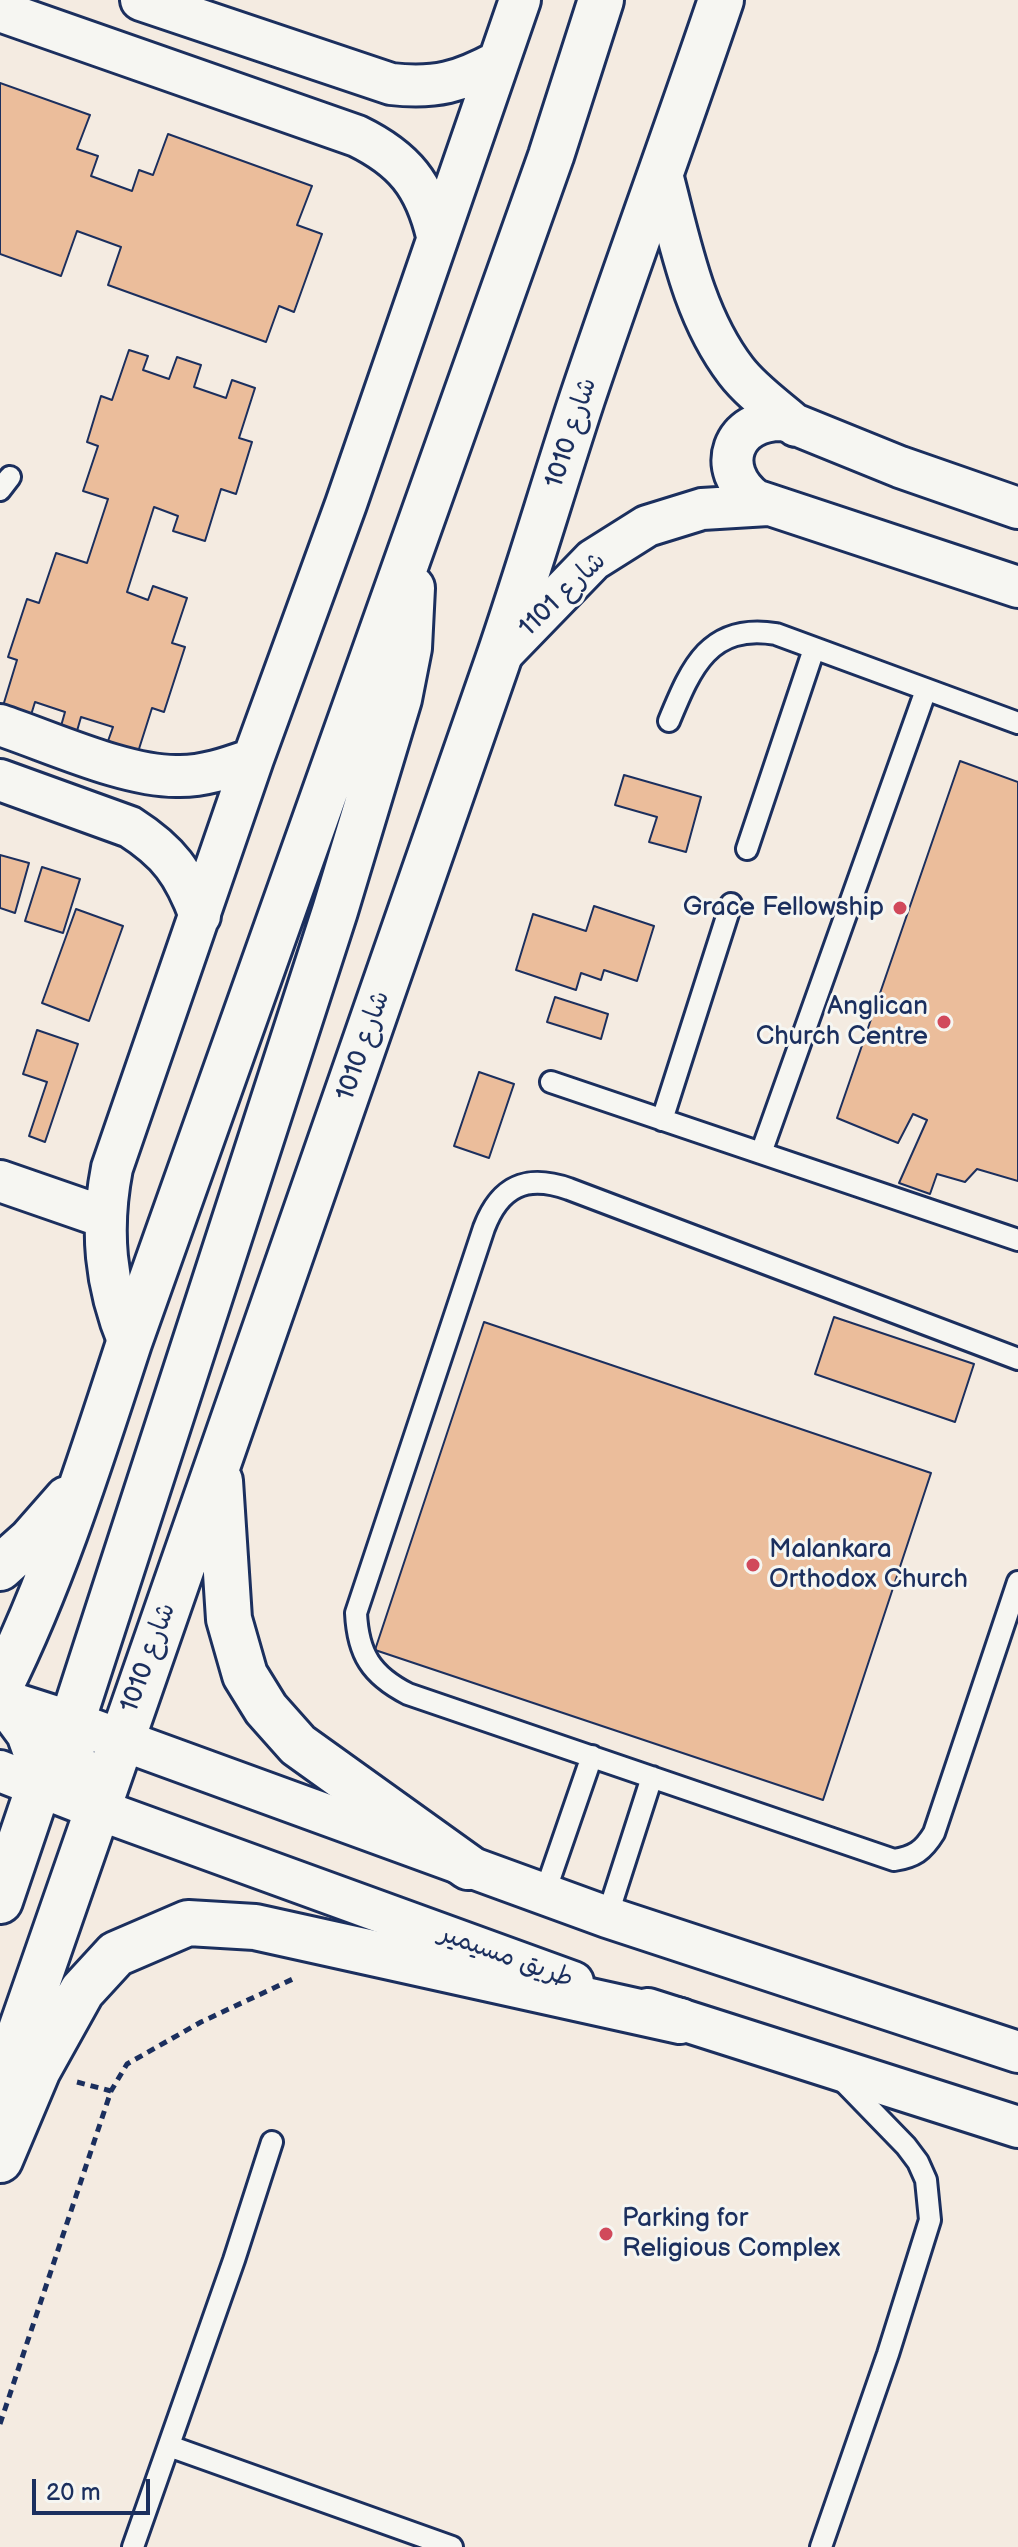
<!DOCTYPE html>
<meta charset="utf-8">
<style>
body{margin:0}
#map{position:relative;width:1018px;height:2547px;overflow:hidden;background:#f4ebe1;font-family:"Balsamiq Sans",sans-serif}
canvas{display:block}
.scale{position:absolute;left:32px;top:2479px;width:118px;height:36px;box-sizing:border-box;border:4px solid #1b2f5e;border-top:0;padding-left:10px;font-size:24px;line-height:28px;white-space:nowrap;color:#1b2f5e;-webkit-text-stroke:6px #f6f6f2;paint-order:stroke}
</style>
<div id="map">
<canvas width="1018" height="2547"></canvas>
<div class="scale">20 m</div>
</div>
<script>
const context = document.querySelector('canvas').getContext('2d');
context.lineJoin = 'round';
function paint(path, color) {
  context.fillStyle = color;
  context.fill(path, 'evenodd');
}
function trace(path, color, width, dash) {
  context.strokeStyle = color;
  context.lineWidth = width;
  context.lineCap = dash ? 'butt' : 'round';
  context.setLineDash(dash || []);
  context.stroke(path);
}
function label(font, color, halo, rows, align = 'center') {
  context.font = font + ' "Balsamiq Sans","Playpen Sans Arabic",sans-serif';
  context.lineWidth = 6;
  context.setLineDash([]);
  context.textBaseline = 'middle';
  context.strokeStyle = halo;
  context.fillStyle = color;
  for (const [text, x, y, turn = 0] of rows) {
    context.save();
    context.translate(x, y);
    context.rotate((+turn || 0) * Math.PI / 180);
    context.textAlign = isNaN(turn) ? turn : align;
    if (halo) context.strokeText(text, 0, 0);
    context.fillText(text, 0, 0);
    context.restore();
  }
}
const building = new Path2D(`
 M0 83 90 115 77 149 98 156 91 176 132 191 139 170 153 175 168 134 312 186 297 225 322 234 294 312 279 306 266 342 108 285 121 247 77 231 61 276 0 254Z
 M129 350 148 356 143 370 169 379 177 357 201 365 194 387 226 398 232 380 255 388 239 438 252 442 236 494 221 489 205 541 173 531 178 516 154 507 127 592 148 600 153 586 187 598 172 643 185 647 164 712 152 708 138 752 108 741 113 727 81 717 77 731 61 726 65 712 35 702 31 715 3 706 17 660 8 657 27 599 39 603 56 553 87 563 108 499 83 491 98 446 87 442 101 396 112 400Z
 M960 761 1018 782V1181L977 1169 965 1182 937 1174 930 1194 899 1183 927 1120 913 1114 898 1143 837 1118Z
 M624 775 701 797 686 852 649 842 657 817 615 805Z
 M0 855 29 863 15 913 0 908Z
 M42 867 80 879 63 933 25 921Z
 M594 906 654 926 637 981 604 970 601 980 581 973 576 990 516 970 533 914 586 931Z
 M76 909 123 926 89 1021 42 1003Z
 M555 997 608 1014 601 1039 547 1022Z
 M37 1030 78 1044 45 1142 29 1136 47 1082 23 1074Z
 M479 1072 514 1084 489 1158 454 1146Z
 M834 1317 974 1364 955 1422 815 1374Z
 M484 1322 931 1473 823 1800 375 1650Z`);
paint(building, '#ebbd9b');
trace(building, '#1b2f5e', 2);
const service = new Path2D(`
 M0 490 10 477
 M669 721C691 668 709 623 776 634L1018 723
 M747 849 814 649
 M551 1082 1018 1240
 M662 1120 731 904
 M761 1153 926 690
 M1018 1359 569 1189C526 1174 500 1186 484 1228L356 1613C358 1654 371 1675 408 1694L894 1860C914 1857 923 1851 934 1833L1018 1582
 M544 1895 592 1756
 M607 1917 652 1777
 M169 2446 452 2547
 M133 2547 234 2260 272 2142
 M821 2547 888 2354 930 2220 926 2180 918 2162 906 2146 840 2078`);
const minor = new Path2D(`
 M141 0 391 84C436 89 460 82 499 61
 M0 11 357 136C404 159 425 185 437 236
 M662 174C680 242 693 315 736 371 752 392 777 409 796 426
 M1018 508 900 467 784 420C732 418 714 469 755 500L1018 587
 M499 657 593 560 647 526 702 509 768 505
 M0 725C51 742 128 778 180 776 206 776 230 767 253 759
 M0 780 130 827C169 852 184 873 200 916
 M0 1181 104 1217
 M129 1343C105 1285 100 1230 112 1168L253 759 346 504 520 0
 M0 1699 72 1722 607 1917 1018 2052
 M0 1771 97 1809 573 1982
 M648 2009 1018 2127`);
const tertiary = new Path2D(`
 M220 1481 229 1619 245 1675 266 1709 298 1745 468 1867
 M0 1568 31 1540 67 1499
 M0 1687C54 1578 91 1459 129 1343L551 156 601 0
 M0 1701 12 1710 29 1733 38 1758 39 1786 0 1901
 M97 1809C75 1781 68 1757 72 1722L335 911 399 699 409 648 412 588
 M0 2090C164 1614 334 1140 497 663 527 576 553 487 582 399 627 265 676 133 721 0
 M0 2160 38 2070 82 1991 116 1954 188 1923 255 1927 680 2021`);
trace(service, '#1b2f5e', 26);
trace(minor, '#1b2f5e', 46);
trace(tertiary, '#1b2f5e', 50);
trace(new Path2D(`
 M77 2082 111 2091
 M0 2424 111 2091 127 2064 201 2022 295 1978`), '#1b2f5e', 5, [8, 6]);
trace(service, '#f6f6f2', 20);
trace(minor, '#f6f6f2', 40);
trace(tertiary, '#f6f6f2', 44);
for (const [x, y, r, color] of [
 [900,908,8,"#d1495b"],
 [944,1022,8,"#d1495b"],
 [753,1565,8,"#d1495b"],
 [606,2234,8,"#d1495b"]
]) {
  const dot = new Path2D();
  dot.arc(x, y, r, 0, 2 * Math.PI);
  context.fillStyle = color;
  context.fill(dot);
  trace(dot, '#f6f6f2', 3);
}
label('26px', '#1b2f5e', '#f6f6f2', [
 ["شارع 1010",572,433,-72],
 ["شارع 1101",563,595,-44],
 ["شارع 1010",364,1046,-71],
 ["شارع 1010",149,1658,-70],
 ["طريق مسيمير",506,1957,20]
]);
label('26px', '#1b2f5e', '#f6f6f2', [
 ["Grace Fellowship",884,908],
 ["Anglican",928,1007],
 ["Church Centre",928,1037],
 ["Malankara",769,1550,"left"],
 ["Orthodox Church",769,1580,"left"],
 ["Parking for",622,2219,"left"],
 ["Religious Complex",622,2249,"left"]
], 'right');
</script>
